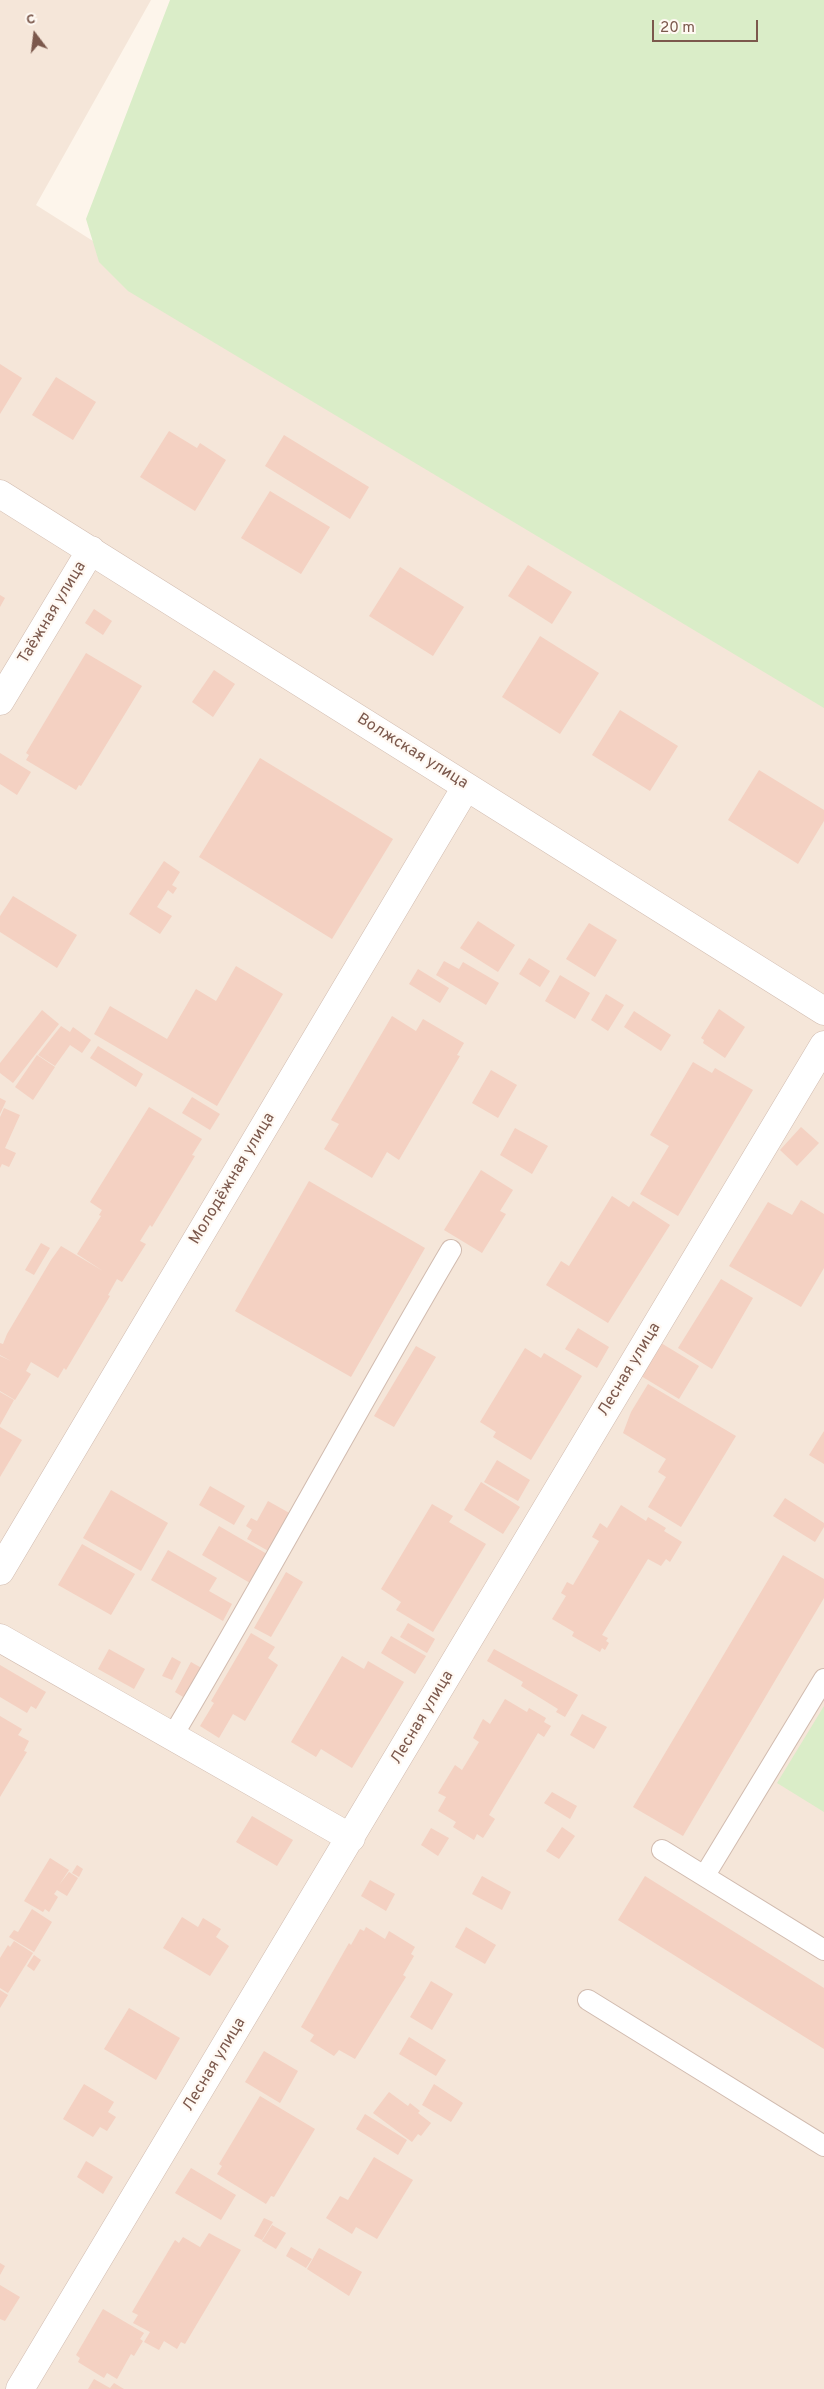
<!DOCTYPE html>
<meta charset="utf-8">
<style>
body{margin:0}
#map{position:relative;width:824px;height:2389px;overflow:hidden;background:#fdf5eb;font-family:Overpass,sans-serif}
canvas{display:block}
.north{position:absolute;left:10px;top:10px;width:50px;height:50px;-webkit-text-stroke:4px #fff9f3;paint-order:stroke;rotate:345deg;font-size:14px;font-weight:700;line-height:20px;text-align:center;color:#7b584c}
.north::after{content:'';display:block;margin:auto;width:18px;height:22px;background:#7b584c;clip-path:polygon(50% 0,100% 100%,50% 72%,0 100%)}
.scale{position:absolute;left:652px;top:20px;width:106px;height:22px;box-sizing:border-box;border:2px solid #7b584c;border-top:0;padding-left:6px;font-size:15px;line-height:18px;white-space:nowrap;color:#7b584c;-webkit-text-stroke:4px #fff9f3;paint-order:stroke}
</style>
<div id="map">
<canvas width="824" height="2389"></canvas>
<div class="north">С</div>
<div class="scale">20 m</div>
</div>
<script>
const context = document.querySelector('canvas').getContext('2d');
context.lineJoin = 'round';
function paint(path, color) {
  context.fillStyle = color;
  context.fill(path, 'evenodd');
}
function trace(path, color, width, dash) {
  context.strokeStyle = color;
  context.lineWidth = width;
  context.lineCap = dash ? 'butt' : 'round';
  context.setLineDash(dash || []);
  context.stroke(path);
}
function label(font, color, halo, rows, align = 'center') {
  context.font = font + ' Overpass,sans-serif';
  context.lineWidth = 4.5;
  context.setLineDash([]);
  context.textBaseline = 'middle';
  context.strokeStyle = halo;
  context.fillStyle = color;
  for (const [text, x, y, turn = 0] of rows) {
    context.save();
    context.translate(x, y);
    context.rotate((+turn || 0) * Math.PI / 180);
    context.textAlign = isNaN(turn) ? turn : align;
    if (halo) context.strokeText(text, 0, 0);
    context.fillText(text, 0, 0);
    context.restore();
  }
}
paint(new Path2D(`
 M0 0H151L36 205 824 703V2389H0Z`), '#f5e6d9');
paint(new Path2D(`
 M170 0H824V708L128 291 99 262 86 219Z
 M824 1706V1812L777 1783Z`), '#daedc8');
paint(new Path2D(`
 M0 364 22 378 0 414Z
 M56 377 96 402 73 440 32 415Z
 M169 431 197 448 200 443 226 460 195 511 140 477Z
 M284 435 369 487 350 519 265 466Z
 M270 491 330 527 301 574 241 538Z
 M528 565 572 592 552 624 508 596Z
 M400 567 464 607 433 656 369 616Z
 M0 595 5 598 0 607Z
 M94 609 112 621 103 635 85 623Z
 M540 636 599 673 560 734 502 697Z
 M86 653 142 686 81 786 79 785 76 790 26 760 29 755 26 753Z
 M214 670 235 684 213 717 192 702Z
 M620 710 678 746 650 791 592 755Z
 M0 753 31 772 17 795 0 784Z
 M260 758 393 839 332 939 199 857Z
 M759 770 824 810V821L798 864 728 820Z
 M164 861 180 872 172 885 177 888 173 894 168 890 157 907 172 916 160 934 129 914Z
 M13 896 77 935 57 968 0 932V916Z
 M478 921 515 945 498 972 460 948Z
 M589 923 617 940 595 977 566 959Z
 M529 958 550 971 540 987 519 974Z
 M444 961 459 969 463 962 499 983 486 1005 436 975Z
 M236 966 283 994 217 1106 94 1034 110 1006 167 1039 196 989 216 1001Z
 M418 969 449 988 440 1003 409 984Z
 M560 975 590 993 575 1019 545 1001Z
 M606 994 624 1005 608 1031 591 1020Z
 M719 1009 745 1027 725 1058 703 1043 704 1040 701 1038Z
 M42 1010 59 1024 13 1083 0 1073V1063Z
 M634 1011 671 1035 661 1051 624 1027Z
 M392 1016 416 1031 423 1019 464 1043 457 1055 460 1056 399 1160 387 1152 372 1178 324 1149 339 1124 331 1120Z
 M61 1026 70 1032 73 1027 91 1040 82 1053 70 1045 55 1066 38 1055Z
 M98 1046 143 1074 136 1087 90 1058Z
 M37 1055 55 1067 33 1100 15 1087Z
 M693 1062 712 1073 715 1068 753 1090 678 1216 640 1194 669 1146 650 1135Z
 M491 1070 517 1085 498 1118 472 1103Z
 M192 1097 220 1114 210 1130 182 1113Z
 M0 1098 6 1101 0 1114Z
 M149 1107 202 1139 192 1155 195 1156 152 1227 150 1225 140 1241 146 1244 122 1282 117 1279 108 1295 110 1296 66 1370 64 1368 58 1378 31 1362 26 1371 31 1374 15 1400 0 1391V1356L11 1361 0 1355V1343L3 1344 7 1334 51 1260 61 1246 103 1271 77 1254 101 1216 99 1215 102 1210 90 1202Z
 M4 1108 20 1115 5 1148 16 1153 9 1167 2 1164 0 1168V1117Z
 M801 1127 819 1143 797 1166 780 1150Z
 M515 1128 548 1146 532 1174 500 1155Z
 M481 1170 513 1190 500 1211 506 1214 482 1253 444 1230Z
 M309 1181 425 1248 351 1377 235 1311Z
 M612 1196 629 1207 633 1201 670 1225 608 1323 546 1285 561 1261 569 1266Z
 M801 1200 824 1214V1268L801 1307 729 1266 768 1202 792 1215Z
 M41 1243 50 1248 34 1275 25 1270Z
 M721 1279 753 1298 712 1369 678 1348Z
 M578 1328 609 1347 597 1368 565 1349Z
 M661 1343 699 1366 679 1399 641 1376Z
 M416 1346 436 1357 394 1427 374 1416Z
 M525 1348 541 1358 544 1353 582 1376 531 1460 493 1437 496 1432 480 1422Z
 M648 1384 736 1436 681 1527 648 1507 666 1477 658 1472 666 1459 623 1433 631 1412Z
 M0 1392 14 1400 0 1425Z
 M0 1427 22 1440 0 1477Z
 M824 1431V1464L809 1455Z
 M497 1460 530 1480 518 1501 484 1482Z
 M481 1482 520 1507 503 1534 464 1510Z
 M210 1486 245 1506 234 1525 199 1505Z
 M111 1490 168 1523 141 1571 83 1538Z
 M785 1498 824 1523V1527L815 1542 773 1516Z
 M268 1501 293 1515 272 1553 247 1539 252 1530 246 1526 251 1518 257 1521Z
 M432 1504 453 1516 449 1522 486 1544 433 1632 396 1610 401 1602 381 1589Z
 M621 1505 646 1521 648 1517 666 1528 664 1531 682 1542 670 1562 666 1559 661 1566 648 1559 602 1635 608 1638 606 1641 609 1643 605 1650 602 1648 600 1652 572 1636 574 1632 552 1619 566 1596 561 1593 567 1582 573 1585 599 1541 592 1537 600 1523 607 1528Z
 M219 1526 267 1554 250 1583 202 1555Z
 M82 1544 135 1574 111 1615 58 1585Z
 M168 1550 217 1578 209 1591 232 1604 223 1621 151 1580Z
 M783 1555 824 1579V1598L683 1836 633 1807Z
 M286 1572 303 1582 271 1637 254 1628Z
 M408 1623 435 1639 427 1653 400 1637Z
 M251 1633 275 1647 268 1658 278 1665 245 1721 233 1714 219 1738 200 1726 214 1703 211 1701Z
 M391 1636 426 1656 415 1674 381 1653Z
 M109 1649 145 1669 134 1689 98 1669Z
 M494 1649 578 1695 565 1717 556 1712 558 1709 521 1686 523 1682 487 1661Z
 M342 1656 364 1669 368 1661 404 1682 352 1768 321 1749 316 1757 291 1742Z
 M172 1657 181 1662 172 1680 162 1676Z
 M191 1662 205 1670 188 1700 175 1692Z
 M0 1665 46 1692 36 1709 31 1706 27 1713 0 1697Z
 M505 1699 527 1712 529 1708 546 1718 544 1722 551 1726 544 1737 538 1733 489 1815 495 1819 483 1838 477 1834 474 1840 453 1827 456 1822 438 1811 446 1797 438 1793 455 1765 462 1770 479 1742 473 1738 483 1719 490 1724Z
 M582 1714 607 1727 594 1749 570 1735Z
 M0 1716 22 1729 18 1735 29 1741 24 1751 27 1752 0 1797Z
 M552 1792 577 1806 570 1819 544 1803Z
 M252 1816 293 1840 277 1866 236 1842Z
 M562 1827 575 1836 559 1859 546 1851Z
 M431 1828 449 1838 438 1856 421 1845Z
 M50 1858 69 1870 59 1885 69 1872 78 1878 67 1896 57 1890 54 1894 58 1897 49 1912 45 1909 43 1912 24 1901Z
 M77 1865 83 1869 79 1877 72 1873Z
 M482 1876 511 1892 502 1910 472 1894Z
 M645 1876 824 1988V2049L618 1920Z
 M370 1880 395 1894 386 1911 361 1896Z
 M32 1909 52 1922 34 1952 9 1937 14 1930 18 1932Z
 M182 1917 198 1927 203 1918 221 1929 216 1937 229 1946 210 1976 163 1948Z
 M366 1927 385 1939 389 1931 415 1947 411 1954 414 1956 403 1975 406 1977 355 2059 339 2050 334 2056 310 2041 314 2035 301 2027 349 1943 351 1945 360 1929 364 1931Z
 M466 1927 496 1945 485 1964 455 1947Z
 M14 1941 33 1953 8 1993 0 1988V1958L8 1945 10 1947Z
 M34 1955 41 1960 34 1971 27 1966Z
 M431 1981 453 1994 432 2030 410 2017Z
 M0 1990 8 1995 0 2008Z
 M129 2008 180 2038 156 2080 104 2049Z
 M409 2037 446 2060 436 2076 399 2054Z
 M264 2051 298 2071 280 2103 245 2082Z
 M84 2084 114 2102 108 2112 116 2117 107 2131 100 2127 93 2137 63 2119Z
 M434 2084 463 2103 451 2122 422 2105Z
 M389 2092 408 2106 410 2103 420 2111 418 2113 431 2123 421 2136 418 2134 412 2142 373 2113Z
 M260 2096 315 2129 274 2197 271 2196 266 2204 217 2174 222 2166 219 2164Z
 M365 2114 407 2140 398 2155 356 2129Z
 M374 2157 413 2180 377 2239 356 2227 352 2234 326 2218 340 2196 348 2200Z
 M86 2161 113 2177 103 2194 77 2177Z
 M191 2168 236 2195 221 2220 175 2193Z
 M264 2218 273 2222 262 2240 254 2236Z
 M272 2225 286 2233 276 2249 262 2241Z
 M209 2233 241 2250 185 2344 181 2342 177 2349 164 2341 159 2350 144 2342 150 2332 133 2323 138 2315 132 2312 175 2240 179 2243 183 2237 200 2247Z
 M291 2247 312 2259 306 2268 286 2256Z
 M319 2248 362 2272 349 2296 307 2269Z
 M0 2263 5 2266 0 2275Z
 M0 2285 20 2297 5 2321 0 2319Z
 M103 2309 144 2333 140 2339 143 2341 134 2356 131 2354 117 2379 107 2373 104 2378 78 2362 80 2358 76 2355Z
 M94 2379 110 2388 114 2383 124 2389H88Z`), '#f4d1c2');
const service = new Path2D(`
 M172 1737C268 1576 356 1411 451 1250
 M662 1850 824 1950
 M705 1875 824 1679
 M588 2000 824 2146`);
const minor = new Path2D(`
 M0 494 824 1011
 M0 701 91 550
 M0 1571 466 787
 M0 1638 351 1838
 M20 2389 824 1045`);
trace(service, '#d1bbaf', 22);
trace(minor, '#d1bbaf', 29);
trace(service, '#fff', 20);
trace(minor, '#fff', 28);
label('16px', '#7b584c', '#fff9f3', [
 ["Таёжная улица",53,613,-59],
 ["Волжская улица",412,752,32],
 ["Молодёжная улица",233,1179,-59],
 ["Лесная улица",630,1370,-59],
 ["Лесная улица",423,1718,-59],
 ["Лесная улица",215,2065,-59]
]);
</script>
